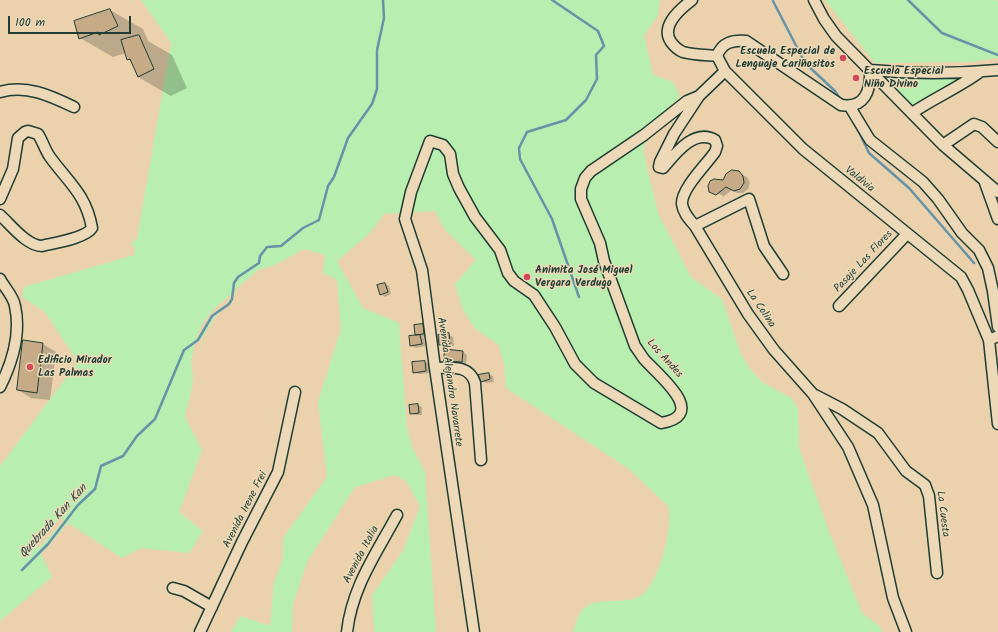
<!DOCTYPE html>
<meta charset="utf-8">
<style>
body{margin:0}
#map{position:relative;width:998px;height:632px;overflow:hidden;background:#ebd2ad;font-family:Kalam,sans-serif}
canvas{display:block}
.scale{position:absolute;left:8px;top:16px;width:123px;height:18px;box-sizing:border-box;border:2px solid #1f3d34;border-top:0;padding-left:5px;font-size:12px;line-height:14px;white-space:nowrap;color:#1f3d34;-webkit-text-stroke:3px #edd9b7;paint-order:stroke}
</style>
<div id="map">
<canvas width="998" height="632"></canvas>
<div class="scale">100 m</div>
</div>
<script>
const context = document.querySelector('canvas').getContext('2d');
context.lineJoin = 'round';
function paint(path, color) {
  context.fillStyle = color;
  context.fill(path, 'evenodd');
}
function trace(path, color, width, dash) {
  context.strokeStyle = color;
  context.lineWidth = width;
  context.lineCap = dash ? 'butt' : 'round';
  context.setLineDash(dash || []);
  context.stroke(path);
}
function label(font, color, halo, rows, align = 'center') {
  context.font = font + ' Kalam,sans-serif';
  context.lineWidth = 3;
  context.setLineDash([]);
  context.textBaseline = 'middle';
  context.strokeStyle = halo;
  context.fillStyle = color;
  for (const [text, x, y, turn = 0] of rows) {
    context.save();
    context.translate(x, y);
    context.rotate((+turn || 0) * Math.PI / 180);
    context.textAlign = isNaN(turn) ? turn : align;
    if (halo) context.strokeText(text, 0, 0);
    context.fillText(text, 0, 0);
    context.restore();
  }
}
paint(new Path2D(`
 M141 0H660L658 15 644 36 653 75 673 82 680 97 653 121 643 150 658 213 691 277 722 299 741 354 750 369 762 382 791 398 798 408 799 448 828 529 862 613 880 627 882 632H573C575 627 576 622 578 617 589 591 623 608 642 595 659 582 674 526 668 506L629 469 506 388 504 363 498 344 475 329 463 310 455 284 476 260 445 230 435 211 384 214 370 233 337 261 363 308 399 323 407 429 413 449 425 472 436 632H374L372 595 403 551 420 506 406 481 395 475 355 487 307 562 293 604 292 632H231L240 616 270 626 274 582 283 559V538L327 477 318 402 341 329 337 280 323 273 325 255 304 249 273 266 258 270 235 290 232 303 217 314 200 341 195 344 191 361 193 378 191 392 185 417 202 450 179 512 203 531 189 553 141 548 122 558 68 523 41 554 52 577 0 621V466L78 362 45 312 22 297 24 287 134 255 135 248 131 243 137 239 171 43ZM232 294 229 302 211 315 196 340C200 321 217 305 232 294ZM61 518 64 521 38 549 35 542Z
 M825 0H996L998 2V58L970 62 875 63Z
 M882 74 913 80 967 75 913 108Z`), '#b8efb1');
paint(new Path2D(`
 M110 10 143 29 148 41 172 55 187 88 171 96 138 77 126 53 113 57 80 38Z
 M741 174 747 177 750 183 748 189 743 193H737L732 190 723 197 722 195 715 193 723 181Z
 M385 284 389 286 391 294 385 297 381 294Z
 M422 325 427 327 428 336 422 337 424 338 425 346 416 348 411 345 419 336 416 334Z
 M448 334 453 337 454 346 445 347 440 345Z
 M43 344 56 352 50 400 31 398 18 390Z
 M463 352 467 355 466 364 450 363 445 361Z
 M425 362 429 364 430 373 419 374 414 372Z
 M488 374 493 376 494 382 486 383 482 381Z
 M418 405 422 407V415H415L411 413Z`), '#0003');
trace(new Path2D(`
 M552 0 598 31 604 46 596 55 597 79 586 100 566 120 527 132 519 148 520 159 552 219 579 297
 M908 0 942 33 998 55
 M773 1 805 63 835 91 840 99
 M858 130 869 153 909 188 974 263
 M22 570 48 544 78 505 95 489 101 466 123 456 137 436 155 419 184 350 198 340 212 316 229 304 232 299 234 283 238 277 259 263 260 256 267 247 281 246 303 228 319 220 328 186 334 177 348 138 372 104 377 89V50L384 18 383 0`), '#6793a8', 2.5);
const building = new Path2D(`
 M110 9 118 26 99 35 98 32 79 39 74 21Z
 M139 35 154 69 138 77 130 59 127 60 121 40Z
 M732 170 739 171 743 176 744 183 740 189 734 191 726 187 716 195 709 192 708 186 710 181 714 179 723 180 726 174Z
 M385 283 388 292 380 295 377 285Z
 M423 324 424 334 415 335 414 325Z
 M449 333 450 344 439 345 438 335Z
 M420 335 422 344 410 346 409 336Z
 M23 340 43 343 37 393 17 390Z
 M445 349 463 351 462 362 444 361Z
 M425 361 426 371 413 373 412 362Z
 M489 373 490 379 481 382 478 375Z
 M418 404 419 413 410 414 409 405Z`);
paint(building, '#c6ab86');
trace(building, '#1f3d34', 1);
const minor = new Path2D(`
 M692 0C680 9 660 26 671 42 674 46 678 50 683 52 693 55 707 55 717 56
 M814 0 824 19 836 36 943 145 998 192
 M717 56 725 71 803 149 961 277 968 290 989 340 998 424
 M717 56C722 42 733 40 746 41L841 105C865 109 871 90 870 70 913 74 955 74 998 70
 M0 92C26 84 51 96 74 107
 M699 96 674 134 660 162 659 167 663 168C675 154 694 128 715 140L717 146 715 152C706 165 681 189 682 204 683 213 690 220 695 226L748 314 774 350 813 394 848 447 873 505 893 598 906 632
 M850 107 870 140 923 182 938 199 962 233 979 250 988 268 993 291 998 327
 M912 113C934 98 958 88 980 72
 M943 145 974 124 982 127 998 142
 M984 180 998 219
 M0 199 13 169 18 138 25 132 28 131 38 134C43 142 45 150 50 157 68 182 86 194 92 228 86 238 54 243 42 246 27 246 11 225 0 215
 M695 226 749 199 764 246 783 274
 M0 279C4 287 14 297 15 306 21 333 12 363 0 387
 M839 306 907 234
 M989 340 998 336
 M435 368C451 368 469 364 475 383L481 460
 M815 395 842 409 878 433 906 471 925 485 929 496 937 573
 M173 588 184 591 212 607
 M200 632 242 542 278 472 295 392
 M347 632C352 587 376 554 397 515
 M474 632 435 368 422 270 405 219 411 192 430 141 443 145 450 154 453 174 459 188 475 217 500 250 508 273 514 281 534 295 555 327 575 364 594 383 661 423C710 415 657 374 644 359 641 355 638 350 635 346L604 261 600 243 581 199V189L585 178 591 171 644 135 687 101 699 96 725 71`);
trace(minor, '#1f3d34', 13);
trace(minor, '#edd9b7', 10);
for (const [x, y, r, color] of [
 [843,58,4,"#d1495b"],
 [856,78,4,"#d1495b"],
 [527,277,4,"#d1495b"],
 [30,367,4,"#d1495b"]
]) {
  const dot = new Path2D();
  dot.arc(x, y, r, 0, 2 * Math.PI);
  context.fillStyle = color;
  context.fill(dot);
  trace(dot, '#edd9b7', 1.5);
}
label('bold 11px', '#1f3d34', '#edd9b7', [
 ["Escuela Especial de",835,52,"right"],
 ["Lenguaje Cariñositos",835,65,"right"],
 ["Escuela Especial",864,72],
 ["Niño Divino",864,85],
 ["Animita José Miguel",535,271],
 ["Vergara Verdugo",535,284],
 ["Edificio Mirador",38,361],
 ["Las Palmas",38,374]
], 'left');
label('11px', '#1f3d34', '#edd9b7', [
 ["Valdivia",859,180,39],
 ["Pasaje Las Flores",864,262,-47],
 ["La Colina",760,309,56],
 ["Los Andes",664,359,48],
 ["Avenida Alejandro Navarrete",449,382,82],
 ["Avenida Irene Frei",246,510,-63],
 ["La Cuesta",942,514,83],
 ["Avenida Italia",362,555,-62]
]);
label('italic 12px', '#2b4b47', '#edd9b7', [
 ["Quebrada Kan Kan",54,522,-48]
]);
</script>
